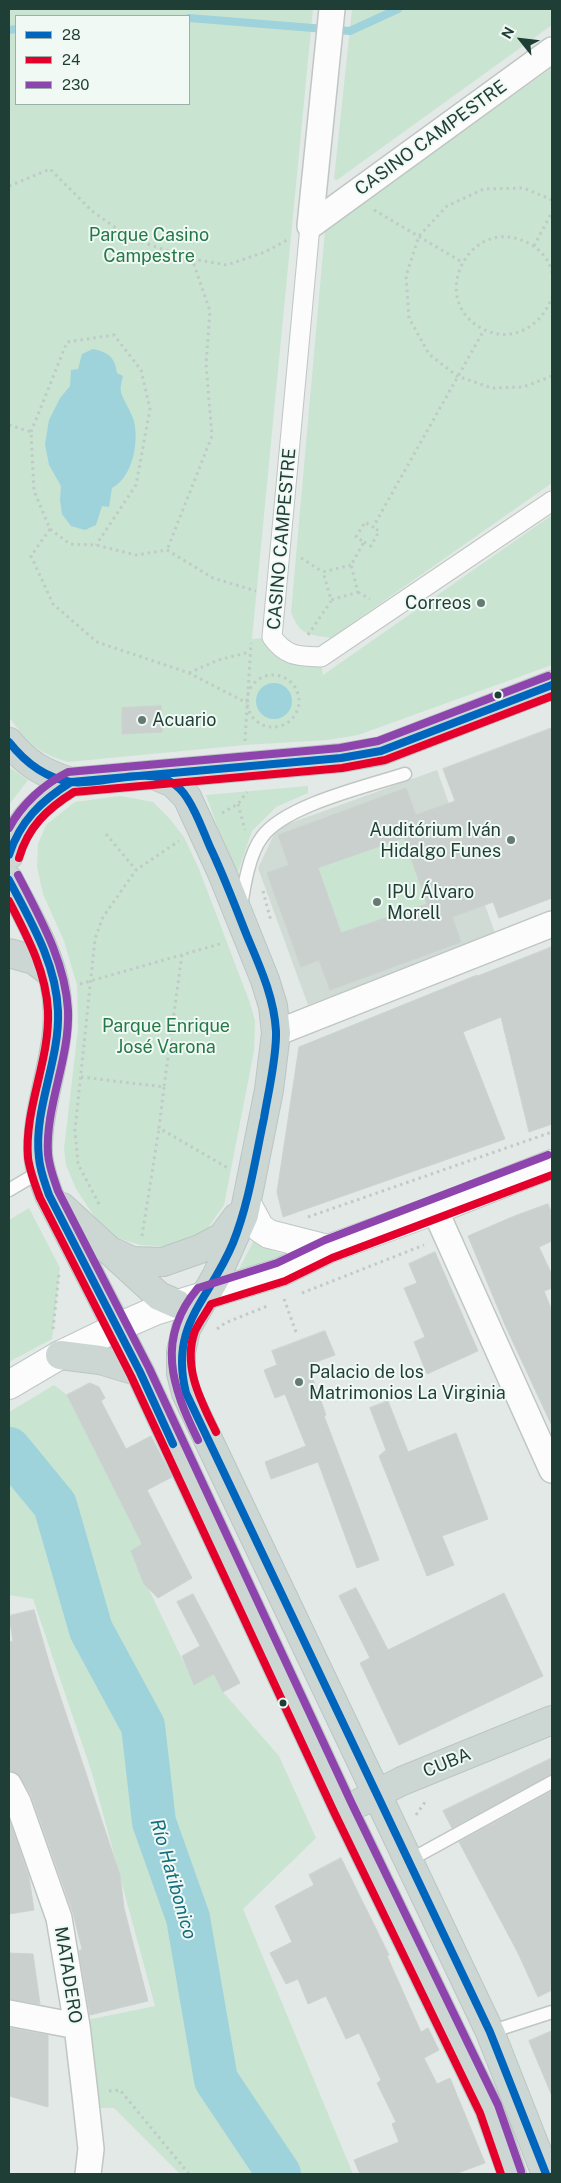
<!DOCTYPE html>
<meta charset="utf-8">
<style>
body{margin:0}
#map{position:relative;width:561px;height:2183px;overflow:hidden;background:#e3e9e6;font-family:"Public Sans",sans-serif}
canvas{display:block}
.frame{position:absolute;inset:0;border:10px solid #1f3f36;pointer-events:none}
.legend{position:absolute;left:15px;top:15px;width:175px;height:90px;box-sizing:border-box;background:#f1f9f5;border:1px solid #9dafa9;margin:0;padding:6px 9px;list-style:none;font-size:15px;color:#1f3f36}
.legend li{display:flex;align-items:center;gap:10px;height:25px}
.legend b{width:25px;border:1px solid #9dafa9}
.north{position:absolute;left:496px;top:15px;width:50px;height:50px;-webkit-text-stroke:4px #f1f9f5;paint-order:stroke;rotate:299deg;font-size:14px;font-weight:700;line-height:20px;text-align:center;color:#1f3f36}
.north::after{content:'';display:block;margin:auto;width:18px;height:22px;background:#1f3f36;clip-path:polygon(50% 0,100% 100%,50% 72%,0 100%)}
</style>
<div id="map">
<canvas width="561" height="2183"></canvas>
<div class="frame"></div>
<ul class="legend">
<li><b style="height:6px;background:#0065bd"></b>28</li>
<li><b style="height:6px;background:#e4002b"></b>24</li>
<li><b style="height:6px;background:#8e44ad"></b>230</li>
</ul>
<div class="north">N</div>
</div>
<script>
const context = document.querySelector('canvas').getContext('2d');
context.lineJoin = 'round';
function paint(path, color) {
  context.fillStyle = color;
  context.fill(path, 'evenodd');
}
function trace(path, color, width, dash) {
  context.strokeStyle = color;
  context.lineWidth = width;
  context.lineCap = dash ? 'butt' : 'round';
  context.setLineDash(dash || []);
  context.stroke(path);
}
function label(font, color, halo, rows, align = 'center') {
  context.font = font + ' "Public Sans",sans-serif';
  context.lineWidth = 4;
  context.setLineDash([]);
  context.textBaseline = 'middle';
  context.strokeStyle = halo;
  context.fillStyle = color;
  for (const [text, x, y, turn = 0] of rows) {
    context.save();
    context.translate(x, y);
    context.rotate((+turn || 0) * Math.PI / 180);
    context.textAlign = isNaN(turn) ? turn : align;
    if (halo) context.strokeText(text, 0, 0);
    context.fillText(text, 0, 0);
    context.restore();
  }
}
paint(new Path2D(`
 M437 770 496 936 308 1005 258 868 277 828Z`), '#d0dbd6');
paint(new Path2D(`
 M9 9H313L252 639 272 637 320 656 323 675 552 515V665L358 735 328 740 245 745 68 762C37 753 28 743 9 717ZM16 16H189V104H16Z
 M352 9H552V25L337 180 334 179Z
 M552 68V483L331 638C308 634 300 636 291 612L325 230Z
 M9 767 28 780 9 805Z
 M308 786V793L276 807 252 831 236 878 206 795Z
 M120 796 153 802 170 819 184 837 199 869 250 1003 255 1021 254 1051 224 1205 205 1232 173 1247 141 1245 117 1238 98 1222 76 1189 66 1165 64 1149 78 1029 77 985 64 941 43 894 37 867 38 844 46 825 75 802Z
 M404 837 427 904 341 933 318 868Z
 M29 1208 60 1268 52 1339 9 1362V1220Z
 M254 1240 268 1249 287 1255 238 1271Z
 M54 1385 67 1395 142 1544 131 1552 194 1684 214 1674 223 1692 279 1756 316 1838 243 1909 353 2174H180L114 2108H96L82 2021 155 2006 92 1773 33 1599 9 1595V1412Z`), '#cae4d2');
paint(new Path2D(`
 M93 349C108 352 115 357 117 373L123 376C122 380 120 387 121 392 123 400 131 411 134 421 139 442 133 477 112 488L109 507 102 506 96 525 85 530 71 526 62 514 60 500 61 486 49 465 45 444 49 420 60 398 70 386 71 370 78 369 82 354Z
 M256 701a18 18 0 1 1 36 0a18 18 0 1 1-36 0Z`), '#9fd3dc');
trace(new Path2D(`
 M189 18 350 31 398 9
 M9 30 16 29`), '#9fd3dc', 8);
trace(new Path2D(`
 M9 1449 55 1505 91 1630 143 1726 154 1822 188 1918 216 2080 279 2174`), '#9fd3dc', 44);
const building = new Path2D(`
 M161 706 162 732 122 734V708Z
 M552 728V898L499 918 493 902 452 917 461 942 330 990 319 960 301 967 267 873 289 865 278 835 406 788 416 815 455 801 443 769ZM404 838 427 904 341 933 318 868Z
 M552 947V1124L529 1132 501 1017 463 1032 505 1139 283 1217 277 1192 299 1047 477 975V976Z
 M548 1204 552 1214V1241L539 1247 552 1275V1288L544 1291 552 1311V1426L505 1325 468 1236 512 1217Z
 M435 1252 478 1351 427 1374 414 1342 425 1337 404 1288 417 1283 409 1264Z
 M325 1331 335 1355 308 1365 326 1415 324 1416 379 1560 357 1568 318 1462 271 1479 265 1462 306 1446 285 1394 275 1398 264 1370 277 1365 272 1351Z
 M90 1383 99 1387 105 1398 101 1401 126 1449 151 1436 172 1477 147 1490 192 1578 158 1598 144 1584 131 1551 142 1544 67 1395Z
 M388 1401 408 1452 456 1433 488 1519 442 1536 454 1565 427 1576 379 1456 386 1450 370 1408Z
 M356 1588 388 1650 504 1593 543 1676 399 1745 360 1663 370 1658 339 1596Z
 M193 1594 240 1683 223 1692 214 1674 194 1685 182 1656 200 1646 177 1602Z
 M34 1610 51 1669 120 1875 124 1908 148 2001 90 2015 79 1951 82 1949 73 1913 31 1795 21 1778 16 1773 9 1771V1642L13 1641 9 1616Z
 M552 1758V1774L452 1828 443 1811Z
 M552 1791V1990L538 1997 518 1953 459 1842Z
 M9 1819 29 1877 34 1910 9 1914Z
 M341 1858 389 1955 387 1956 421 2032 428 2028 439 2050 424 2058 437 2084 450 2078 485 2163 455 2174H360L354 2160 399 2142 392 2124 396 2122 377 2083 381 2080 359 2033 346 2039 326 1996 308 2004 298 1979 286 1984 270 1953 292 1942 275 1906 314 1885 309 1875Z
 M9 1953 33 1954 40 2004 9 1999Z
 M9 2028 48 2035V2107L9 2096Z
 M552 2031V2096L529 2041Z`);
paint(building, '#cad0ce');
trace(building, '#ccd2cf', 1);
const service = new Path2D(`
 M241 907C244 886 249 854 262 837 285 805 368 786 405 774
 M9 1190 41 1171
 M408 1861 552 1782
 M490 2032 552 2012`);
const pedestrian = new Path2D(`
 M310 226 272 637C286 657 299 656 321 657L552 501`);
const minor = new Path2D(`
 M310 226 552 50
 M310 226 332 9
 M276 1033 552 924
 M435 1210 552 1470
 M9 1785 18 1802 59 1918 77 2026 85 2094 91 2149 88 2174
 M9 2013 77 2026`);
const secondary = new Path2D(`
 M247 1204 260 1228 269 1234 328 1249
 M9 1385 60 1355 116 1328 155 1311 281 1272 328 1249 435 1210 552 1164`);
const primary = new Path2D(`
 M9 742C27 764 43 773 71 782
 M154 775 173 783 187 797 222 873 265 980 273 1006 276 1033 269 1090 244 1215 217 1275 186 1329 181 1352V1373L186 1393 490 2032 546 2174
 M9 855C18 820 41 800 71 782L341 758 381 751 552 685
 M9 880C27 915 50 952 56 992 65 1046 37 1098 38 1151 38 1166 44 1181 49 1195L140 1372 343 1808 489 2109 512 2174
 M9 953 34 960 51 973
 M62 1207 159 1296 177 1304
 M115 1253 132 1261 163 1262 200 1249 222 1237 237 1217
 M60 1355 100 1360 140 1372
 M361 1802 402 1781 552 1720`);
trace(service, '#c0c6c3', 15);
trace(pedestrian, '#c0c6c3', 21);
trace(minor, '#c0c6c3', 28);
trace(secondary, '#bec7c3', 30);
trace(primary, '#bbc6c3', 30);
trace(new Path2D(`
 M9 186 50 169 92 211 130 238 192 259 210 311 206 364 212 436 167 550
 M552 200 524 188 484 189 447 206 419 236 406 276 409 318 429 354 457 376 492 388 523 387 552 376
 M374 210 462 262
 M534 246 552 212
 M192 259 227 265 265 252 287 240
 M552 273C550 261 541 250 530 244 471 211 425 300 483 329 512 344 542 326 552 297
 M9 425 31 432 34 491 50 529 70 544 96 545 136 555 167 550 213 578 256 591
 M31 432 67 342 114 335 141 370 150 409 136 485 96 545
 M50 529 31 556 53 604 97 642 189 673 247 703
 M364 542 371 546 379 531 373 527
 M301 558 323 572
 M351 565 323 572 331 600 358 592 351 565 364 542 356 537 365 522 373 527 484 330
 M358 592 370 599
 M308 635 331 601
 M189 673 218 660 250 652
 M247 701a26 26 0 1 1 52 0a26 26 0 1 1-52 0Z
 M245 741 251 643
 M238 804 245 830
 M222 813 238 804 247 792
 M106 834 136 870
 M263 891 271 921
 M80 984 223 943
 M81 1077 164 1087 182 954
 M164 1087 159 1128 228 1168
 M99 1204 78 1164 75 1130 95 939 103 917 136 870 179 841
 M308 1217 552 1132
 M142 1236 159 1128
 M302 1293 424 1245
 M284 1299 296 1332
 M53 1329 59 1273
 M217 1329 225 1323 270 1305
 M416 1815 425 1802
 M109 2091 120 2090 189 2174`), '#c0cac6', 3, [2.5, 4]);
trace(service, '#fbfcfb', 12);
trace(pedestrian, '#fbfcfb', 19);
trace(minor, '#fbfcfb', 25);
trace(secondary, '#fbfcfb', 28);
trace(primary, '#ccd6d3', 28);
trace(new Path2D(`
 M9 742C24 761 45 778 71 782 108 787 161 756 187 798 197 813 203 831 210 847 224 876 235 906 247 936 260 967 274 997 276 1031 277 1057 268 1093 264 1118 255 1160 249 1203 233 1243 209 1301 169 1324 186 1393L490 2032 546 2174
 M9 855C20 821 41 801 71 782L341 758 381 751 552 685
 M9 880C31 922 56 963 58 1011 60 1061 33 1109 39 1158 40 1171 45 1183 49 1195L140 1372 173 1444`), '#0065bd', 8);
trace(new Path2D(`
 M19 858C28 827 47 809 74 792L342 768 385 760 552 696
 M9 901C27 936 46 971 48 1011 50 1061 24 1108 28 1158 30 1172 35 1185 40 1198L131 1376 334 1812 480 2113 501 2174
 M216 1432C201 1401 182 1366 195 1331 199 1322 206 1313 211 1304L285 1281 332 1258 552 1175`), '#e4002b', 8);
trace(new Path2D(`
 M9 828C22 804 44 784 68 772L340 748 378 741 548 676
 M18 875C40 918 65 961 68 1010 70 1059 45 1106 48 1154 49 1167 54 1179 58 1191L149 1368 352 1804 498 2105 521 2171
 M198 1440C172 1387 155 1339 198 1288L277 1263 325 1240 548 1155`), '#8e44ad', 8);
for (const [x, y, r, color] of [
 [481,603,5,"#647a74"],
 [498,695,4.5,"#1f3f36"],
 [142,720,5,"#647a74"],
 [511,840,5,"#647a74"],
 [377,902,5,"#647a74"],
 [299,1382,5,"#647a74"],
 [283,1703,4.5,"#1f3f36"]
]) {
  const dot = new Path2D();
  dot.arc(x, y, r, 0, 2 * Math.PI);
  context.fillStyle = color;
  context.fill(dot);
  trace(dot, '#f1f9f5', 2);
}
label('18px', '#1f3f36', '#f1f9f5', [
 ["CASINO CAMPESTRE",431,138,-36],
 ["CASINO CAMPESTRE",282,539,-85],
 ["CUBA",447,1763,-22],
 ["MATADERO",68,1975,81]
]);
label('18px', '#257946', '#f1f9f5', [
 ["Parque Casino",149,235],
 ["Campestre",149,256],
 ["Parque Enrique",166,1026],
 ["José Varona",166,1047]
]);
label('18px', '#1f3f36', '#f1f9f5', [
 ["Correos",471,603,"right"],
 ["Acuario",152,720],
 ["Auditórium Iván",501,830,"right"],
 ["Hidalgo Funes",501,851,"right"],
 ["IPU Álvaro",387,892],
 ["Morell",387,913],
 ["Palacio de los",309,1372],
 ["Matrimonios La Virginia",309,1393]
], 'left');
label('italic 19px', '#136e80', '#f1f9f5', [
 ["Río Hatibonico",173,1879,74]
]);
</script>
